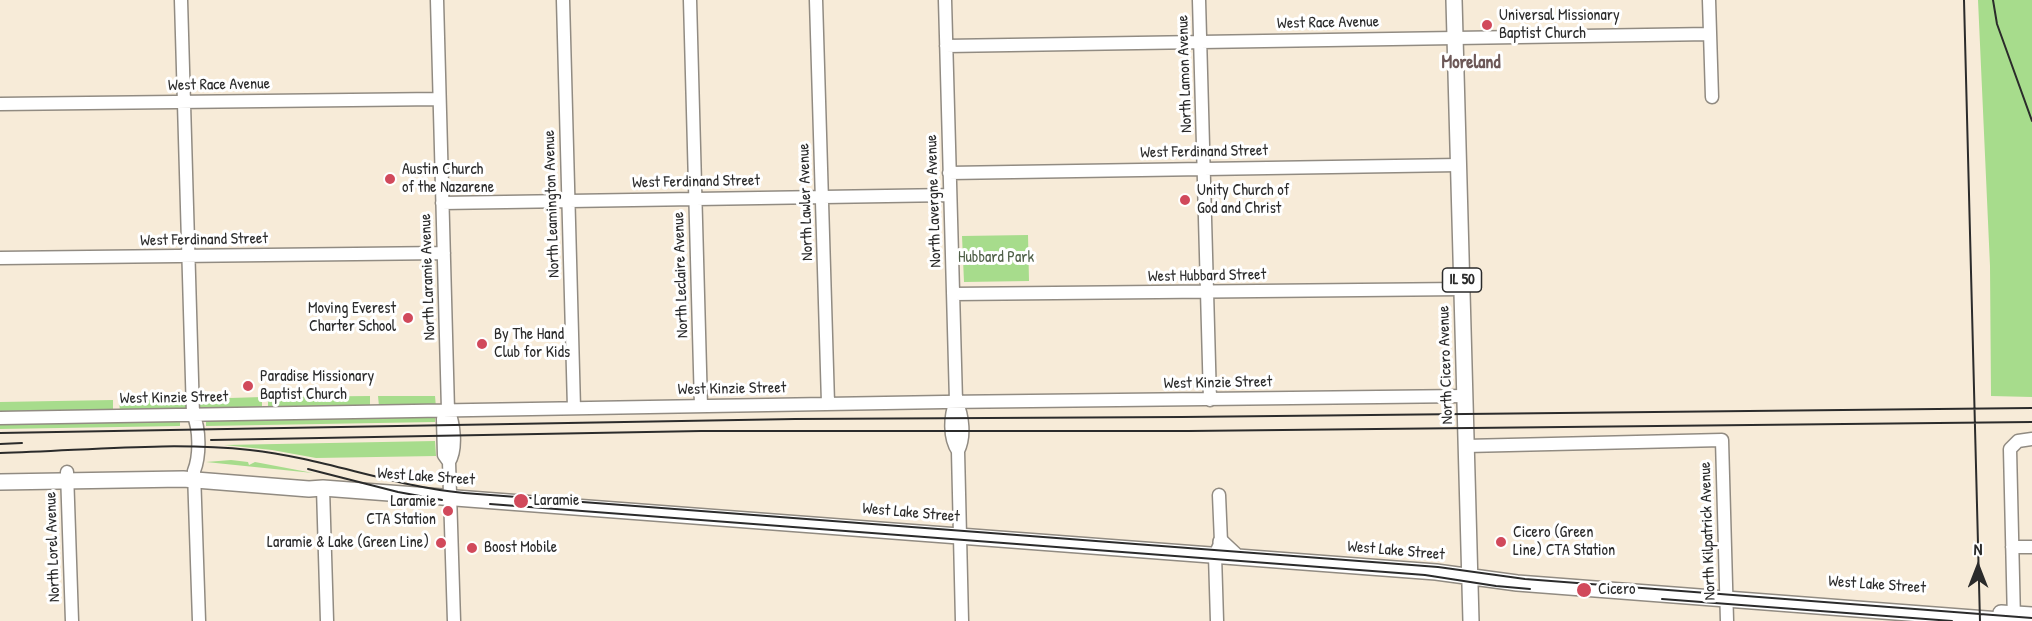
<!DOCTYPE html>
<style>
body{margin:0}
#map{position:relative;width:2032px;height:621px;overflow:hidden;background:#f7ebd8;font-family:"Patrick Hand",sans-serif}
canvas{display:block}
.north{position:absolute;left:1948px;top:537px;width:60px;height:60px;-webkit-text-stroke:4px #fff;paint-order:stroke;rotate:0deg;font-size:16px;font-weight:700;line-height:24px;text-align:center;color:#2b2b2b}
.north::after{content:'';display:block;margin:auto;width:21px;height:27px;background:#2b2b2b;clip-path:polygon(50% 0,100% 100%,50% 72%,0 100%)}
</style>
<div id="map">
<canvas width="2032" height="621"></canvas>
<div class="north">N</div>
</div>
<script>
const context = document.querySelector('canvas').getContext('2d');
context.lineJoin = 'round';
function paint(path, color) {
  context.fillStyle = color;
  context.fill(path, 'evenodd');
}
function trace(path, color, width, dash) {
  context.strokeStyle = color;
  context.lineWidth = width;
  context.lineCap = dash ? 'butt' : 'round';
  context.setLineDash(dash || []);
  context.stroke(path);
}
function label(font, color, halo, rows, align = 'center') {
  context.font = font + ' "Patrick Hand",sans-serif';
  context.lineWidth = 6;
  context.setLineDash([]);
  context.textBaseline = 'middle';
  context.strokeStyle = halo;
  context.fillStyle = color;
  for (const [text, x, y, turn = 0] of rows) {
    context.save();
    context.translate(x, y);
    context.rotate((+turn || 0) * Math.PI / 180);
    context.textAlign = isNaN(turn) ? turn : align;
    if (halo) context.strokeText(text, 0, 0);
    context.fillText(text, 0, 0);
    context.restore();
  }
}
paint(new Path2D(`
 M1978 0H2032V397L1991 396 1990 266Z
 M1028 235 1029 281 964 282 962 236Z
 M370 396V407L268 408V397Z
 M378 396H435L436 407 379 406Z
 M262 397V410H201L199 408 198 399Z
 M187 399 188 408 186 411 120 412 119 400Z
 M113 400V413H0V402Z
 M435 416V422L206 426V420Z
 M180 421V426L0 429V424Z
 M435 441 436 456 316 458 272 450 224 445Z
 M231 460 248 462 249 465 255 462 313 473 206 462Z`), '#a7dc8c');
const minor = new Path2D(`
 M181 0 193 414C200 429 200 456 194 471
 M437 0 448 410C454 423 457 449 449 462L454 621
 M563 0 574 408
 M690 0 701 406
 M816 0 828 403
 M945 0 956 401C950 416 949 438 958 451
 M1199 0 1210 400
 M1709 0 1712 97
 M946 46 1710 34
 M0 104 439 99
 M949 173 1459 165
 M442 203 950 195
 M0 258 444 253
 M953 294 1462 289
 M956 401C963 416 965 437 958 451L962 621
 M448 410 443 419 444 455 449 462
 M0 418 944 402 1465 396
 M1466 446 1722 440 1727 621
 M67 472 72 621
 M194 472 199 621
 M323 488 327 621
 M2012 547H2032
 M1217 621 1215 555 1221 542 1219 495
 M2014 621 2010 449 2018 441 2032 439`);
const major = new Path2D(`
 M1454 0 1471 621
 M0 482 183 479 309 489 323 488 1436 572 1517 583 2013 621
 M1221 542 1237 557
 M2001 613 2032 615`);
trace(minor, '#918b82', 15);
trace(major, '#918b82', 18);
trace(minor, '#fff', 12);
trace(major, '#fff', 15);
trace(new Path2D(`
 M1964 0 1980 621
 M1993 0 1997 24 2032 121
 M0 433 795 419 1182 417 2032 408
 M211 440 701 431H1189L2032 422
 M0 444 22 443
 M0 453C83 451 167 441 250 450 323 458 391 486 464 493L1438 567 1525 579 2032 618
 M308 469 398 492 442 500
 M490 504 1425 575 1496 586 1530 589
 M1662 599 1952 621`), '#2b2b2b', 2);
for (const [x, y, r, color] of [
 [1487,25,6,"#d1495b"],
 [390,179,6,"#d1495b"],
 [1185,200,6,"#d1495b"],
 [408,318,6,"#d1495b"],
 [482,344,6,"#d1495b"],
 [248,386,6,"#d1495b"],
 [521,501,8,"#d1495b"],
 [448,511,6,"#d1495b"],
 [1501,542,6,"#d1495b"],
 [441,543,6,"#d1495b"],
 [472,548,6,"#d1495b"],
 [1584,590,8,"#d1495b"]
]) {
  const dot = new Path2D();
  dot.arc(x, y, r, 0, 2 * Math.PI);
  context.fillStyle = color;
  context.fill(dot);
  trace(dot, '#fff', 2);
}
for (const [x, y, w] of [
 [1462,280,39]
]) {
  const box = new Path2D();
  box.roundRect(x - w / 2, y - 12, w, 24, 4.5);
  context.fillStyle = '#fff';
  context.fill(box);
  trace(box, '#2b2b2b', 1.5);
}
label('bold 15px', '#2b2b2b', null, [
 ["IL 50",1462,280]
]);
label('16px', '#2b2b2b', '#fff', [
 ["Universal Missionary",1499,16],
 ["Baptist Church",1499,34],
 ["Austin Church",402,170],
 ["of the Nazarene",402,188],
 ["Unity Church of",1197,191],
 ["God and Christ",1197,209],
 ["Moving Everest",396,309,"right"],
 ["Charter School",396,327,"right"],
 ["By The Hand",494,335],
 ["Club for Kids",494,353],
 ["Paradise Missionary",260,377],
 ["Baptist Church",260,395],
 ["Laramie",534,501],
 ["Laramie",436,502,"right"],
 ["CTA Station",436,520,"right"],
 ["Cicero (Green",1513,533],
 ["Line) CTA Station",1513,551],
 ["Laramie & Lake (Green Line)",429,543,"right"],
 ["Boost Mobile",484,548],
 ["Cicero",1598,590]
], 'left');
label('16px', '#2b2b2b', '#fff', [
 ["West Race Avenue",1328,23,-1],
 ["North Lamon Avenue",1185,74,-92],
 ["West Race Avenue",219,85,-1],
 ["West Ferdinand Street",1204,152,-1],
 ["West Ferdinand Street",696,182,-1],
 ["North Lavergne Avenue",934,201,-92],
 ["North Lawler Avenue",806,202,-92],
 ["North Leamington Avenue",552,204,-92],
 ["West Ferdinand Street",204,240,-1],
 ["North Leclaire Avenue",681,275,-92],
 ["West Hubbard Street",1207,276,-1],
 ["North Laramie Avenue",428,277,-92],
 ["North Cicero Avenue",1446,365,-92],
 ["West Kinzie Street",1218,383,-1],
 ["West Kinzie Street",732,389,-1],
 ["West Kinzie Street",174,398,-1],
 ["West Lake Street",426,477,4],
 ["West Lake Street",911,513,5],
 ["North Kilpatrick Avenue",1708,531,-92],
 ["North Lorel Avenue",53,547,-92],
 ["West Lake Street",1396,551,5],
 ["West Lake Street",1877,585,4]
]);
label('16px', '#506048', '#fff', [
 ["Hubbard Park",996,258]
]);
label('bold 18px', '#6d5857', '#fff', [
 ["Moreland",1471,63]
]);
</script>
